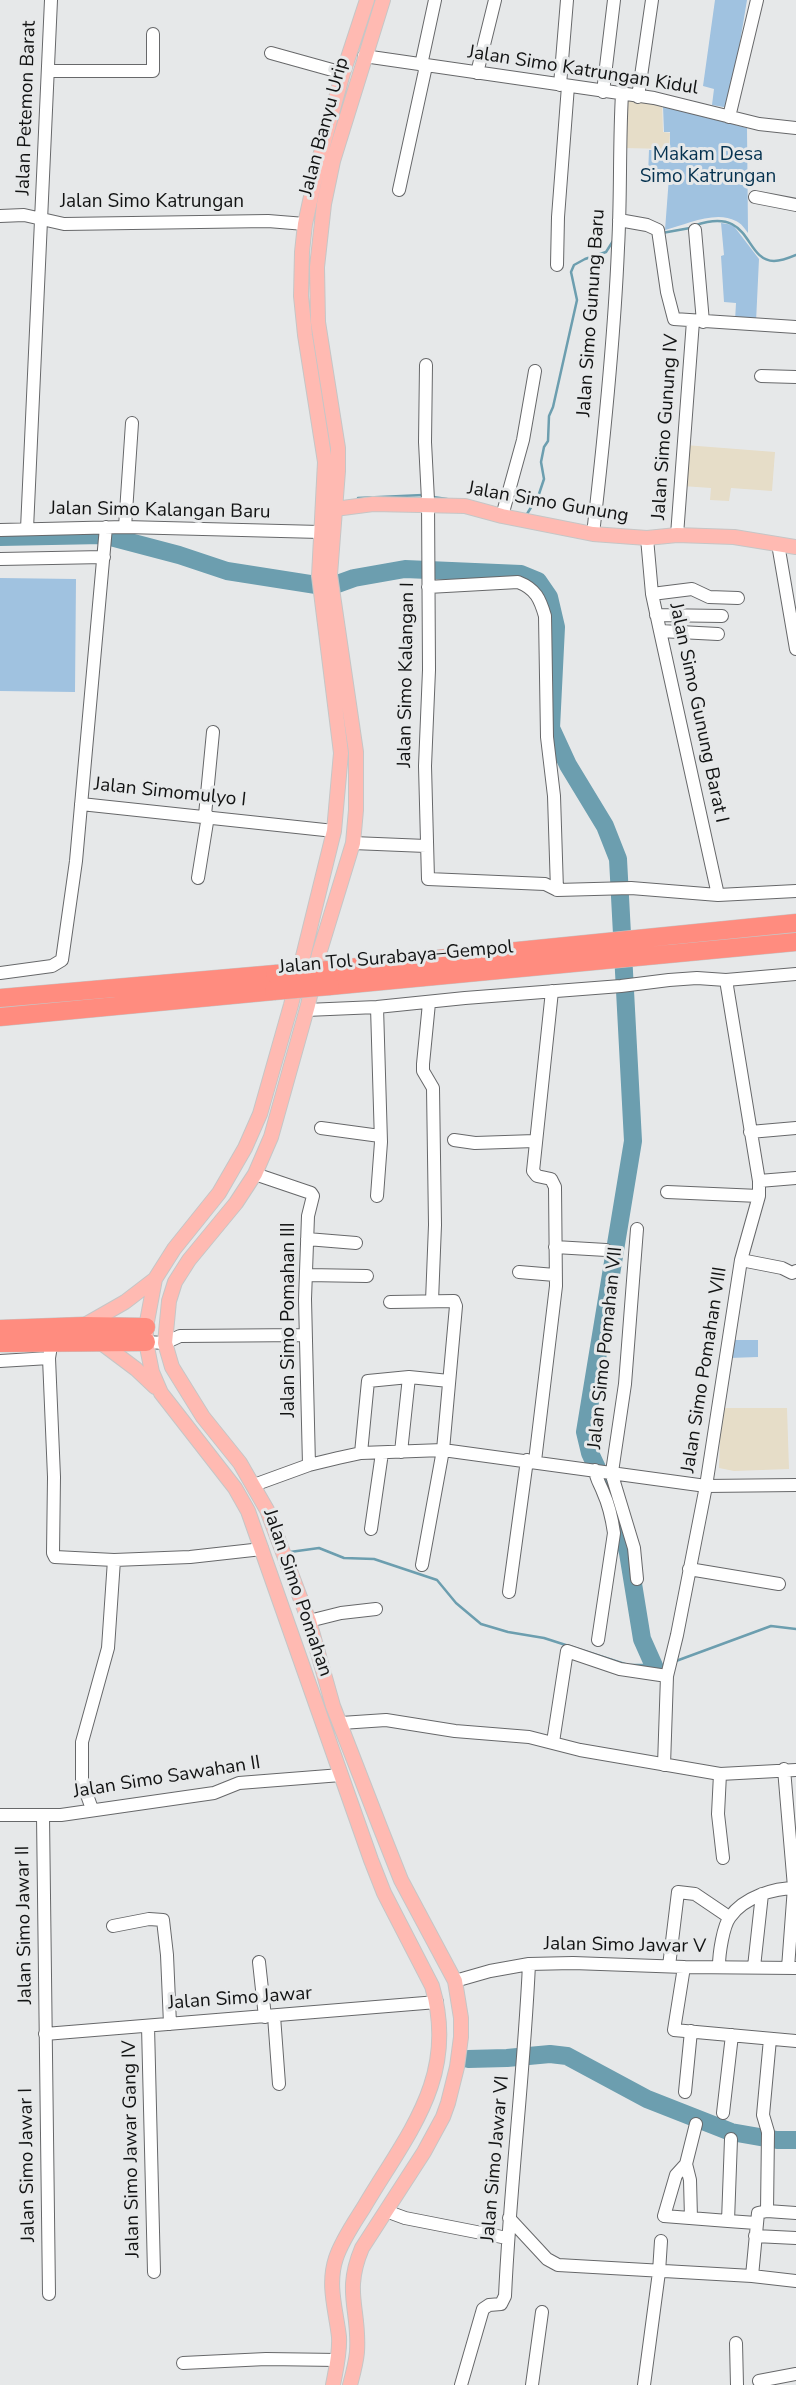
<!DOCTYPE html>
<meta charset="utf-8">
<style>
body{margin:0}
canvas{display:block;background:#e6e8e9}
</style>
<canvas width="796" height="2385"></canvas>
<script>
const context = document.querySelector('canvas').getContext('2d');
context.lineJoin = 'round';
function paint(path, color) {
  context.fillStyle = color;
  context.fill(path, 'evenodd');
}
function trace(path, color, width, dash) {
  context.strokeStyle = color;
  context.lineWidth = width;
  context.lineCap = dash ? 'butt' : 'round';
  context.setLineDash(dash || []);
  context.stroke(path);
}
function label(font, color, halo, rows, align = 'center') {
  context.font = font + ' "Nunito Sans",sans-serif';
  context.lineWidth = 6;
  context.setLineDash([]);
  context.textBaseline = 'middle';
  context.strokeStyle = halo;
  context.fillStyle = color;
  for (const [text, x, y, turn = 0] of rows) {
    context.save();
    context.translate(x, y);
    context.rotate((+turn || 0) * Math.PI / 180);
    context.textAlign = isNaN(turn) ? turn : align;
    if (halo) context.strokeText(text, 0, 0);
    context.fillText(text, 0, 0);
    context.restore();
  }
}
paint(new Path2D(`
 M625 99 662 102 663 132 670 133 669 149 622 148Z
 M685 445 775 452 772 491 731 488 729 501 710 500 711 488 682 486Z
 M721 1408H787L789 1469 734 1471 719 1468Z`), '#e6ddc8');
paint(new Path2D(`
 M715 0H747L729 108 712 105 714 89 703 86Z
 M663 106 747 128 748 233C745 229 741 223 736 221 715 210 686 225 665 230L669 177 648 176 649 150H670V132H664Z
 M721 223 733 225 759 259 756 322 735 321 736 303 724 302 721 256 724 255Z
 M0 578 76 579 75 692 0 691Z
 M729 1340H758V1357L729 1358Z`), '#a0c2e0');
trace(new Path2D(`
 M696 225C753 206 743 260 774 261 781 261 789 258 796 255
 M662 233 690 228
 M433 497 447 499
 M358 498 423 495
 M527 514 539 494 544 479 541 462 544 447 548 441 549 416 553 407 577 300 571 272 574 265 585 259 606 252 613 241
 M290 1552 319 1548 344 1558 374 1559 437 1580 456 1603 481 1624 508 1632 544 1638 628 1665H667
 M676 1661 771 1626 796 1629`), '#6c9eaf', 2.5);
trace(new Path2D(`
 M0 537 103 535 179 555 227 571 329 587 354 578 405 569 521 574 538 581 549 597 556 627 551 728 568 765 605 826 618 859 633 1141 585 1432 590 1453 616 1509 628 1553 642 1639 654 1666
 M468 2059 507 2058 550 2054 567 2056 647 2099 731 2132 777 2140H796`), '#6c9eaf', 18);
const minor = new Path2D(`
 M271 53 343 73
 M364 56 654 98 759 124 796 128
 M421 65 435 0
 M48 71H153V34
 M477 73 495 0
 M560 85 567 0
 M603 92 614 0
 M638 97 652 0
 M729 117 757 0
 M399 190 426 66
 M755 197 796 205
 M0 216 24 215 64 224 268 221 305 224
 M619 220 647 225 658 230 667 292 674 319 796 327
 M695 230 703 322
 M557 265 558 217 568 86
 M426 365 425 442 428 500 429 670 425 766 428 879 545 884 557 890 631 888 718 895 796 891
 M761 376 796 377
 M502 516 523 440 535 371
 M125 527 132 423
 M27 529 51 0
 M0 530 125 527 320 532
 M593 534C604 439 614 344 618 248 621 197 619 146 622 94
 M677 535 693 321
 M647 538 652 594 660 631 718 895
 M778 544 796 649
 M0 559 104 557
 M428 587 518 582C536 589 540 599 545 616L547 737 554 796 557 890
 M652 594 692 589 709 597 738 598
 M656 615 722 616
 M660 631 718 634
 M81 804 334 831
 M205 815 213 732
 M353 843 426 846
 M198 878 208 816
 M0 973 52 966 62 960 76 861 106 527
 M726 980 759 1181V1196L741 1260 782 1268 792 1273 796 1271
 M429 1003 423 1064V1071L433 1088 435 1225 432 1301
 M306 1010 377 1007 465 998 621 986 669 980 697 978 726 980 796 974
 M321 1128 380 1136
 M750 1132 796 1128
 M454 1140 475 1143 535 1141
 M255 1174 311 1193 313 1196 308 1216 305 1299 309 1465
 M759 1181 796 1178
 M667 1192 759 1196
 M377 1196 381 1142 377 1007
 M307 1239 356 1243
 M555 1247 606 1250
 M519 1272 555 1275
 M306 1275 367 1276
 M390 1302 454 1301 456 1306 443 1450 422 1565
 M146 1342 165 1343 180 1336 305 1335
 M49 1358 54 1477 53 1553 55 1557 114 1560
 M0 1361 49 1358 50 1352
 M409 1377 449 1381
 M361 1453 368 1381 409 1377 401 1452
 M535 1461 556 1286 555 1187 551 1179 537 1176 533 1171 552 991
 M595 1470C596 1479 600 1484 603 1492 609 1505 612 1519 614 1533L598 1640
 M611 1472 634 1548 637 1579
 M612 1472 625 1384 637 1229
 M254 1485 309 1465 338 1458 361 1453 443 1450 706 1486 796 1485
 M371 1529 382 1453
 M689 1569 779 1584
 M509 1592 527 1460
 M309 1621 341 1613 376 1609
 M341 1723 386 1720 455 1731 529 1737 580 1750 720 1774 796 1770
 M553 1742 567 1651 620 1669 667 1676
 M664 1765 667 1676 677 1635 706 1486 741 1260
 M784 1769 794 1887 788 1968
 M720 1774 718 1814 723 1858
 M92 1809 82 1781V1742L108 1648 114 1560 190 1557 262 1549
 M0 1815H61L214 1793 239 1783 341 1775
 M43 1816 49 2294
 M113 1926 149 1919 163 1920 167 1955 170 2024
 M259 1962 265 2017
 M669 1966 678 1892 695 1894 729 1917
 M719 1966C719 1954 723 1926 730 1917 744 1897 774 1888 796 1888
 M684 1967 674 2030 796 2041
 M754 1967 762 1894
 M455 1981 490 1971 529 1964 573 1963 684 1967 796 1968
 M274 2016 279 2084
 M148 2026 154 2272
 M45 2034 437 2002
 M685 2092 691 2031
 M723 2113 732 2035
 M696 2124 686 2164 676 2175 664 2216 728 2221
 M731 2139 728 2221 756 2223
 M686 2164 690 2180 691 2218
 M386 2211 405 2218 507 2238
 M767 2211 768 2132 763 2115 770 2039
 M509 2218 547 2259 558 2265 752 2276 758 2213 767 2211 796 2213
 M755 2236 796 2238
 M752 2276 796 2281
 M736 2343 737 2385
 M183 2363 266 2359 338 2360
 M759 2381 796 2374
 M461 2385 483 2309 489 2305 501 2304 505 2296C510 2185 524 2075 529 1964
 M532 2385 542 2312
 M644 2385 659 2272 661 2241`);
const major = new Path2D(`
 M335 509 373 504 465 506 502 516 593 534 647 538 677 535 734 537 796 547
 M83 1326 125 1302 155 1279
 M100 1342 136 1369 155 1387
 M333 2385C336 2369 340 2353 339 2337 336 2310 327 2285 336 2258 342 2240 354 2223 364 2207 407 2134 459 2077 432 1986L384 1893 371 1860 248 1511 235 1488 161 1393 152 1372 146 1342V1327L155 1279 174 1249 219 1193 245 1148 260 1114 291 1005 334 831 341 753 319 576 325 462 305 335 301 296 302 252 305 224 319 160 343 73 367 0
 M350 2385C353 2374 356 2363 357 2352 360 2309 343 2293 362 2248L424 2152 443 2117 448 2103 457 2067 461 2037V2018L455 1981 401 1880 380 1827 333 1706 309 1621 267 1510 240 1463 203 1417 172 1367 165 1343 169 1301 175 1282 189 1260 236 1203 255 1174 271 1137 308 1005 319 954 353 843 356 810V752L330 575 338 471V448L318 322 317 267 324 204 333 161 383 0`);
const highway = new Path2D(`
 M328 970 796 923
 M330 986 796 942
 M0 998 275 974
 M0 1017 274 991
 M0 1329 83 1326 146 1327
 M0 1343 146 1342`);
trace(minor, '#67686a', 14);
trace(major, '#c6c6c6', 16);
trace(highway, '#c6c6c6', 19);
trace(minor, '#fff', 12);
trace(major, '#ffbab2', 14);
trace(highway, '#ff8c7f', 18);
const highwayBridge = new Path2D(`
 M275 974 328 970
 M274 991 330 986`);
trace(highwayBridge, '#c6c6c6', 19, []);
trace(highwayBridge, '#ff8c7f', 18);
label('19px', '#121313', '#e6e8e9', [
 ["Jalan Simo Katrungan Kidul",583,71,9],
 ["Jalan Petemon Barat",27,108,-88],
 ["Jalan Banyu Urip",325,127,-75],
 ["Jalan Simo Katrungan",152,202],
 ["Jalan Simo Gunung Baru",592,313,-86],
 ["Jalan Simo Gunung IV",666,427,-86],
 ["Jalan Simo Gunung",548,503,10],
 ["Jalan Simo Kalangan Baru",160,511,1],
 ["Jalan Simo Kalangan I",407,675,-89],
 ["Jalan Simo Gunung Barat I",698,713,78],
 ["Jalan Simomulyo I",170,793,6],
 ["Jalan Tol Surabaya–Gempol",396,958,-5],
 ["Jalan Simo Pomahan III",289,1320,-90],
 ["Jalan Simo Pomahan VII",606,1348,-84],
 ["Jalan Simo Pomahan VIII",705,1370,-81],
 ["Jalan Simo Pomahan",297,1593,71],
 ["Jalan Simo Sawahan II",167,1778,-9],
 ["Jalan Simo Jawar II",25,1925,-91],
 ["Jalan Simo Jawar V",625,1946,1],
 ["Jalan Simo Jawar",240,1999,-4],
 ["Jalan Simo Jawar Gang IV",132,2149,-91],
 ["Jalan Simo Jawar VI",496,2159,-85],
 ["Jalan Simo Jawar I",28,2165,-91]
]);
label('19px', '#04314f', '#e6e8e9', [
 ["Makam Desa",708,155],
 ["Simo Katrungan",708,177]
]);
</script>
